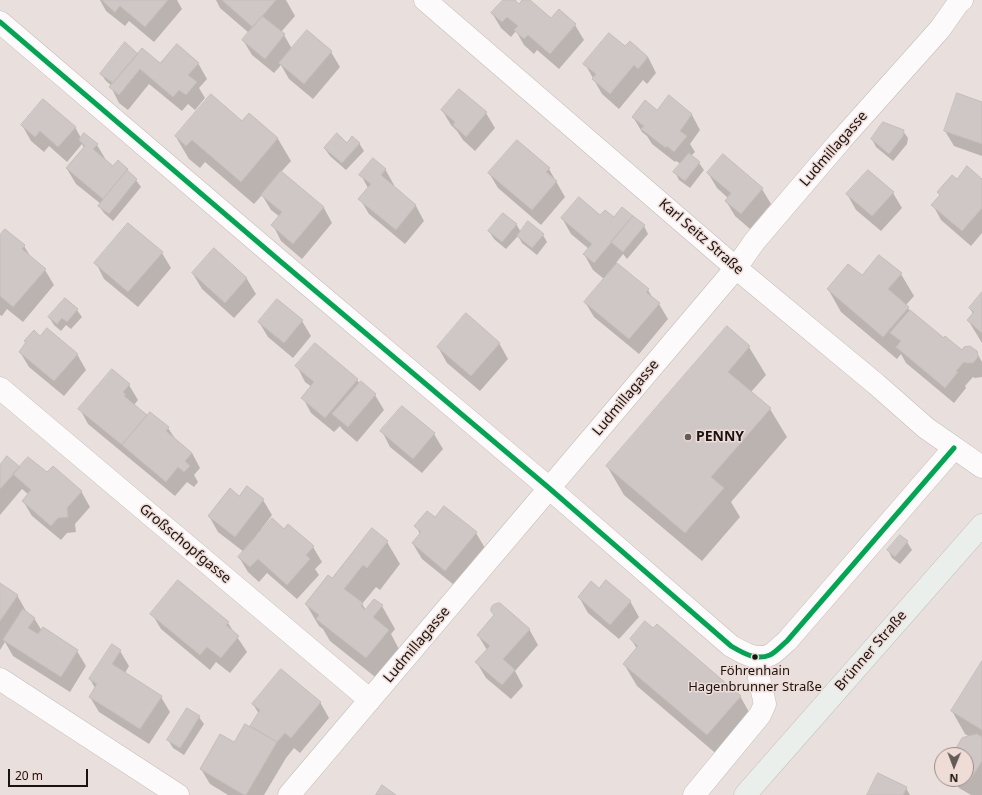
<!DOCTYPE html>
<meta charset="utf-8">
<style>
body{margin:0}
#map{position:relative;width:982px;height:795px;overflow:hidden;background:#e9e0dd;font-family:"Noto Sans",sans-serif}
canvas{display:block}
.north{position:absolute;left:934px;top:747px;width:40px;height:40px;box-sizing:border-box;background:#efdcd7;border:1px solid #998c88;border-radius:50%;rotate:181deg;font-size:11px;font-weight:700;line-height:16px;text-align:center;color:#191311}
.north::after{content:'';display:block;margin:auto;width:14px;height:18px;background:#625b58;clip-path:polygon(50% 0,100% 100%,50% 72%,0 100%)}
.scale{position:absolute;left:8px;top:769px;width:80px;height:18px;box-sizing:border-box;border:2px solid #191311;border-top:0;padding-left:5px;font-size:12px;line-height:14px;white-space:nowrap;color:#191311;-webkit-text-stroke:3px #efdcd7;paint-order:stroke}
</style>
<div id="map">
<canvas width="982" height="795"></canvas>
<div class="north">N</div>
<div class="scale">20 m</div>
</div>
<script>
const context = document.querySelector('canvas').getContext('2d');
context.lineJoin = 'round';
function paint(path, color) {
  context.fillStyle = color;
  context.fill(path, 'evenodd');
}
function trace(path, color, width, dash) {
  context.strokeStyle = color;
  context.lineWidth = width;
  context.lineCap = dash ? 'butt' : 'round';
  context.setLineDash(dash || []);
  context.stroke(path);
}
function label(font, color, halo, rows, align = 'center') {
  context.font = font + ' "Noto Sans",sans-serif';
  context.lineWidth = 3;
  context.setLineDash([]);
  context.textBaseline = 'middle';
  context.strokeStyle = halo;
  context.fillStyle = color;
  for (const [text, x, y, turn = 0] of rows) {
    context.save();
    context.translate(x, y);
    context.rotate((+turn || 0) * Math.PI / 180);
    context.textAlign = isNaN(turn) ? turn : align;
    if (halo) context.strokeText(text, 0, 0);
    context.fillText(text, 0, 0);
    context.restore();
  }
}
paint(new Path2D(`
 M100 0H177L182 9 154 42 129 21 125 26 106 11Z
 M216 0H286L295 16 281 32 284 35 292 49 331 52 340 67 313 99 289 79 281 65 274 73 252 55 243 40 249 33 220 8Z
 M504 0H513L519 5 524 0H528L551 20 559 11 575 25 584 40 559 69 537 50 534 54 524 45 516 31 511 37 501 28 492 13Z
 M625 48 648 57 656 73 647 84 643 80 619 109 602 94 585 64Z
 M138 55 160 64 198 63 207 79 199 88 205 98 195 110 188 104 182 111 149 84 128 110 119 103 111 87 112 86 106 81 101 74Z
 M669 97 692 115 700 130 690 144 695 152 691 156 699 163 704 170 690 188 679 180 675 172 681 164 676 161 675 162 652 144 647 136 642 132 633 117 657 111Z
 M982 103V156L954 146 945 131Z
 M442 110 486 113 495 128 475 151 463 140 457 131 451 125Z
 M249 114 278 139 291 161 281 172 324 208 332 223 302 259 281 241 273 225 280 217 271 210 262 195 254 204 205 162 200 168 189 159 176 137 242 122Z
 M22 125 75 127 81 138 97 145 106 160 113 167 127 170 130 174 136 180 141 187 113 221 104 213 99 206 101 204 76 184 67 169 84 148 82 144 67 162 49 146 44 152 31 141Z
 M903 131 908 138 907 144 893 161 876 147 872 139Z
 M359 143 364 151 346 170 330 156 325 149 347 144Z
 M385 169 394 185 393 187 416 206 424 221 405 244 369 214 360 199 368 188 361 175Z
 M549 169 565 197 541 225 498 188 489 173Z
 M708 173 762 189 771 204 750 229 735 216 726 201 728 198 717 188Z
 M957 180H982V233L971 246 941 220 933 205 940 196 938 192Z
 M893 193 902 208 881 231 856 210 847 194Z
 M600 216 644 226 648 234 627 259 623 254 616 263 648 290 654 300 659 304 668 319 639 354 594 317 585 302 604 279 593 270 584 254 589 249 571 234 562 218Z
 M516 224 521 232 543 235 547 242 537 255 522 243 518 236 506 249 494 239 489 231Z
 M5 230 24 246 32 259 45 270 54 285 23 322 7 309 2 316 0 315V236Z
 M214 250 247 279 256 294 234 318 202 289 193 274Z
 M162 253 171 268 138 307 104 279 96 263Z
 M901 274 914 296 906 305 910 311 944 339 962 351H976L982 362V377L975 378 973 377 965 386 966 388 954 403 906 363 901 354 897 359 841 312 828 289 862 277Z
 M982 293V343L968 320 973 314 970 308Z
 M77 310 82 317 71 329 66 325 61 331 54 325 49 317Z
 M302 321 311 336 293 358 268 337 259 322Z
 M40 337 77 354 86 370 64 396 29 367 20 352Z
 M499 343 508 359 480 391 447 363 438 347Z
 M749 347 766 375 751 392 770 409 787 437 731 502 740 517 702 561 624 495 607 466Z
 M297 366 357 380 360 384 361 382 375 395 384 410 357 442 342 429 340 426 334 432 311 413 303 398 312 387 305 382Z
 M112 371 129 385 138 400 134 405 147 416 150 413 168 428 176 440 192 453 200 468 194 475 198 482 194 487 187 482 175 496 88 424 80 409Z
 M382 431 434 434 443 449 422 473 390 447Z
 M0 466 47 474 81 491 90 507 75 524 76 532 67 533 61 540 32 516 23 501 29 495 22 489 0 515Z
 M239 497 263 500 272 515 256 536 257 537 284 530 313 547 322 562 315 569 319 575 297 599 267 573 259 582 248 572 239 557 244 552 218 532 209 516Z
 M435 518 476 533 485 548 454 585 422 559 413 544 420 534 416 526Z
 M900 536 907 542 912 550 900 564 892 558 888 550Z
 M387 542 400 564 380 590 376 587 362 604 366 610 374 600 382 606 395 629 391 634 401 653 379 680 330 641 323 629 319 626 306 604 332 580Z
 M0 584 17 595 26 611 25 612 34 618 42 631 77 651 86 666 70 692 13 656 5 642 0 650Z
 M579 597 630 601 639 617 619 639 588 613Z
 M152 614 228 623 247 652 230 673 216 662 210 670 161 629Z
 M495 616 529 629 538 645 515 671 523 686 511 699 486 678 477 663 487 650 478 635Z
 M631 639 740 696 753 719 720 757 637 686 624 664 637 649Z
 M120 651 129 666 125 673 161 697 170 712 149 744 99 712 90 697 95 688 90 679Z
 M982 663V795H971L959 788 954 779H966V755H953L970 737 965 734 952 711Z
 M320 702 329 718 300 753 294 748 286 758 264 795H228L210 784 201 769 235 744 251 728 259 714 253 704Z
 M199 717 204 724 184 755 173 748 168 740Z
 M906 788 910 795H868Z`), '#0003');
const building = new Path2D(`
 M102 0H168L145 27 120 6 115 12Z
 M222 0H276L253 27Z
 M503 0H515L519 4 522 0H530L551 18 559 9 576 24 550 54 528 35 524 39 514 30 518 26 507 17 502 22 491 13Z
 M262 16 285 34 265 59 242 40Z
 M307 30 332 51 304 84 279 63Z
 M609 33 625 46 630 41 648 57 638 69 634 65 610 94 592 79 596 74 583 64Z
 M125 42 138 54 113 83 100 74Z
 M177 44 199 63 188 75 197 82 186 95 179 90 173 97 140 69 119 95 109 87 142 48 160 63Z
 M459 89 487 112 466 137 453 125 455 122 441 110Z
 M957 93 982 102V144L944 131Z
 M211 94 242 121 249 113 278 138 241 182 192 140 186 146 175 136Z
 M669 95 692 114 680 131 687 136 674 152 667 146 666 148 641 129 644 126 632 117 645 100 657 110Z
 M43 99 76 127 58 147 40 131 35 137 21 125Z
 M883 122 904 130 903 136 889 154 871 139Z
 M84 133 98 144 93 149 113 166 118 160 128 169 103 199 66 168 85 146 79 140Z
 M337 133 347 143 352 136 360 143 342 163 324 148Z
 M517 140 550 168 546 172 557 181 532 210 488 173Z
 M689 153 700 162 685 181 673 172Z
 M723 154 763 188 741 214 725 201 731 193 707 173Z
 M373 158 386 169 381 175 416 205 396 230 358 199 371 184 359 175Z
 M967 166 982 179V208L962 231 931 205 940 195 937 192 952 175 957 179Z
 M127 170 137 179 109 214 98 206Z
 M868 170 894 192 872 216 846 194Z
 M281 171 324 207 293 244 271 225 282 212 261 195Z
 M579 197 600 215 605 210 614 217 622 207 633 216 594 263 583 254 592 244 561 218Z
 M503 213 517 224 502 242 488 231Z
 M633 216 645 225 623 252 611 242Z
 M528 221 544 234 532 248 517 236Z
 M128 223 163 252 128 292 94 263Z
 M5 229 25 245 22 249 46 269 13 307 0 296V235Z
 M214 248 247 278 225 303 192 273Z
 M879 255 902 273 888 289 909 307 883 337 827 289 848 264 862 275Z
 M617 263 649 289 646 292 660 303 629 339 584 302Z
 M982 292V333L967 320 974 312 969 308Z
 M65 298 78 309 67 322 62 318 57 324 48 317Z
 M277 299 303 320 284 343 258 322Z
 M910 310 944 338 945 336 962 350 964 347 970 346 977 351 978 357 973 363H966L964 362 956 371 958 372 945 388 896 347 901 341 890 333Z
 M466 313 500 343 471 376 437 347Z
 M727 326 750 346 728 372 771 408 711 477 724 488 685 533 606 466Z
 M47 328 78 354 54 381 19 352 26 342 24 341 34 330 40 336Z
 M315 343 358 379 325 418 301 398 314 382 295 366Z
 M112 369 130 384 123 392 126 395 124 396 147 415 122 445 78 409Z
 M361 381 376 394 348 427 332 414Z
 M402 406 435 433 413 459 380 431Z
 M150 412 169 427 166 431 192 453 185 461 190 466 184 472 178 467 166 482 122 445Z
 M7 456 20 467 0 489V465Z
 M28 457 47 472 53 466 82 491 67 508 68 517 58 518 51 526 22 501 31 490 13 474Z
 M247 486 264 499 235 537 208 516 230 488 239 496Z
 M444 506 477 532 445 571 412 543 421 532 414 526 427 511 435 517Z
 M272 518 284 529 288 524 314 546 306 555 310 559 287 585 258 559 250 567 238 557Z
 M372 528 388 541 367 568 363 565 344 589 363 603 361 606 365 610 374 599 383 605 373 617 389 630 366 658 316 619 319 615 305 604 328 575 332 578Z
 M900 535 908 541 895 557 887 550Z
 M178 580 229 622 226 625 239 636 221 658 207 647 200 655 150 614Z
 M606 580 631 601 610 625 578 597 591 581 599 588Z
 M0 583 18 595 0 621Z
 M498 603H500L530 629 503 659 515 670 502 685 475 662 490 646 477 635 494 615 491 611V608L493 605Z
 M23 609 35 618 28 628 38 634 43 627 78 650 61 677 3 640Z
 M645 621 653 628 657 624 741 696 707 735 623 664 638 646 630 639Z
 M112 644 121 650 112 664 162 696 140 729 89 697 97 684 89 679Z
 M982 661V730L951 711Z
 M281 669 321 702 291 738 285 733 277 742 250 726 260 710 252 704Z
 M187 708 200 716 180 748 167 740Z
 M245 724 277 742 246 795H244L200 769 220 734 234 742Z
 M977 734 982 737V761L970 780 966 778V755H952L962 738Z
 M878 773 907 787 903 795H867Z
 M382 785 396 795H376Z`);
paint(building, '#cec7c5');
trace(building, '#c4bdba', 1);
const minor = new Path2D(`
 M425 0 736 268 876 384 926 428 982 467
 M0 22 280 261 549 488 731 646C743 653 756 661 770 655 776 652 782 645 787 641L954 448
 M0 388 370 700
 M0 679 178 795
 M289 795 736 268 754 242 841 140 940 29 959 2 962 0
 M694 795 760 715 765 704 759 678 760 658`);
const major = new Path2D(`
 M745 795 982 525`);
trace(minor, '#c4bdba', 23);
trace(major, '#c0bcba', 23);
trace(minor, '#fcfafa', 22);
trace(major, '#eaefeb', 22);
trace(new Path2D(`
 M0 22 280 261 549 488 731 646C743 653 756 661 770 655 776 652 782 645 787 641L954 448`), '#00a651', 5);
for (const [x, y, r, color] of [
 [688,437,4,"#625b58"],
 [755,657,3.5,"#191311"]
]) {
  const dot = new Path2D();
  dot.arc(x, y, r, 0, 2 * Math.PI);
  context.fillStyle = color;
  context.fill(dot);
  trace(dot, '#efdcd7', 1.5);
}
label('13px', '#191311', '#efdcd7', [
 ["Föhrenhain",755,671],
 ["Hagenbrunner Straße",755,687]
]);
label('14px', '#191311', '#efdcd7', [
 ["Ludmillagasse",834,149,-49],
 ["Karl Seitz Straße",701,237,41],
 ["Ludmillagasse",626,398,-50],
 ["Großschopfgasse",185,544,40],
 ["Ludmillagasse",417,645,-50],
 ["Brünner Straße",871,651,-49]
]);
label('bold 14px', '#191311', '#efdcd7', [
 ["PENNY",696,437]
], 'left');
</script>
